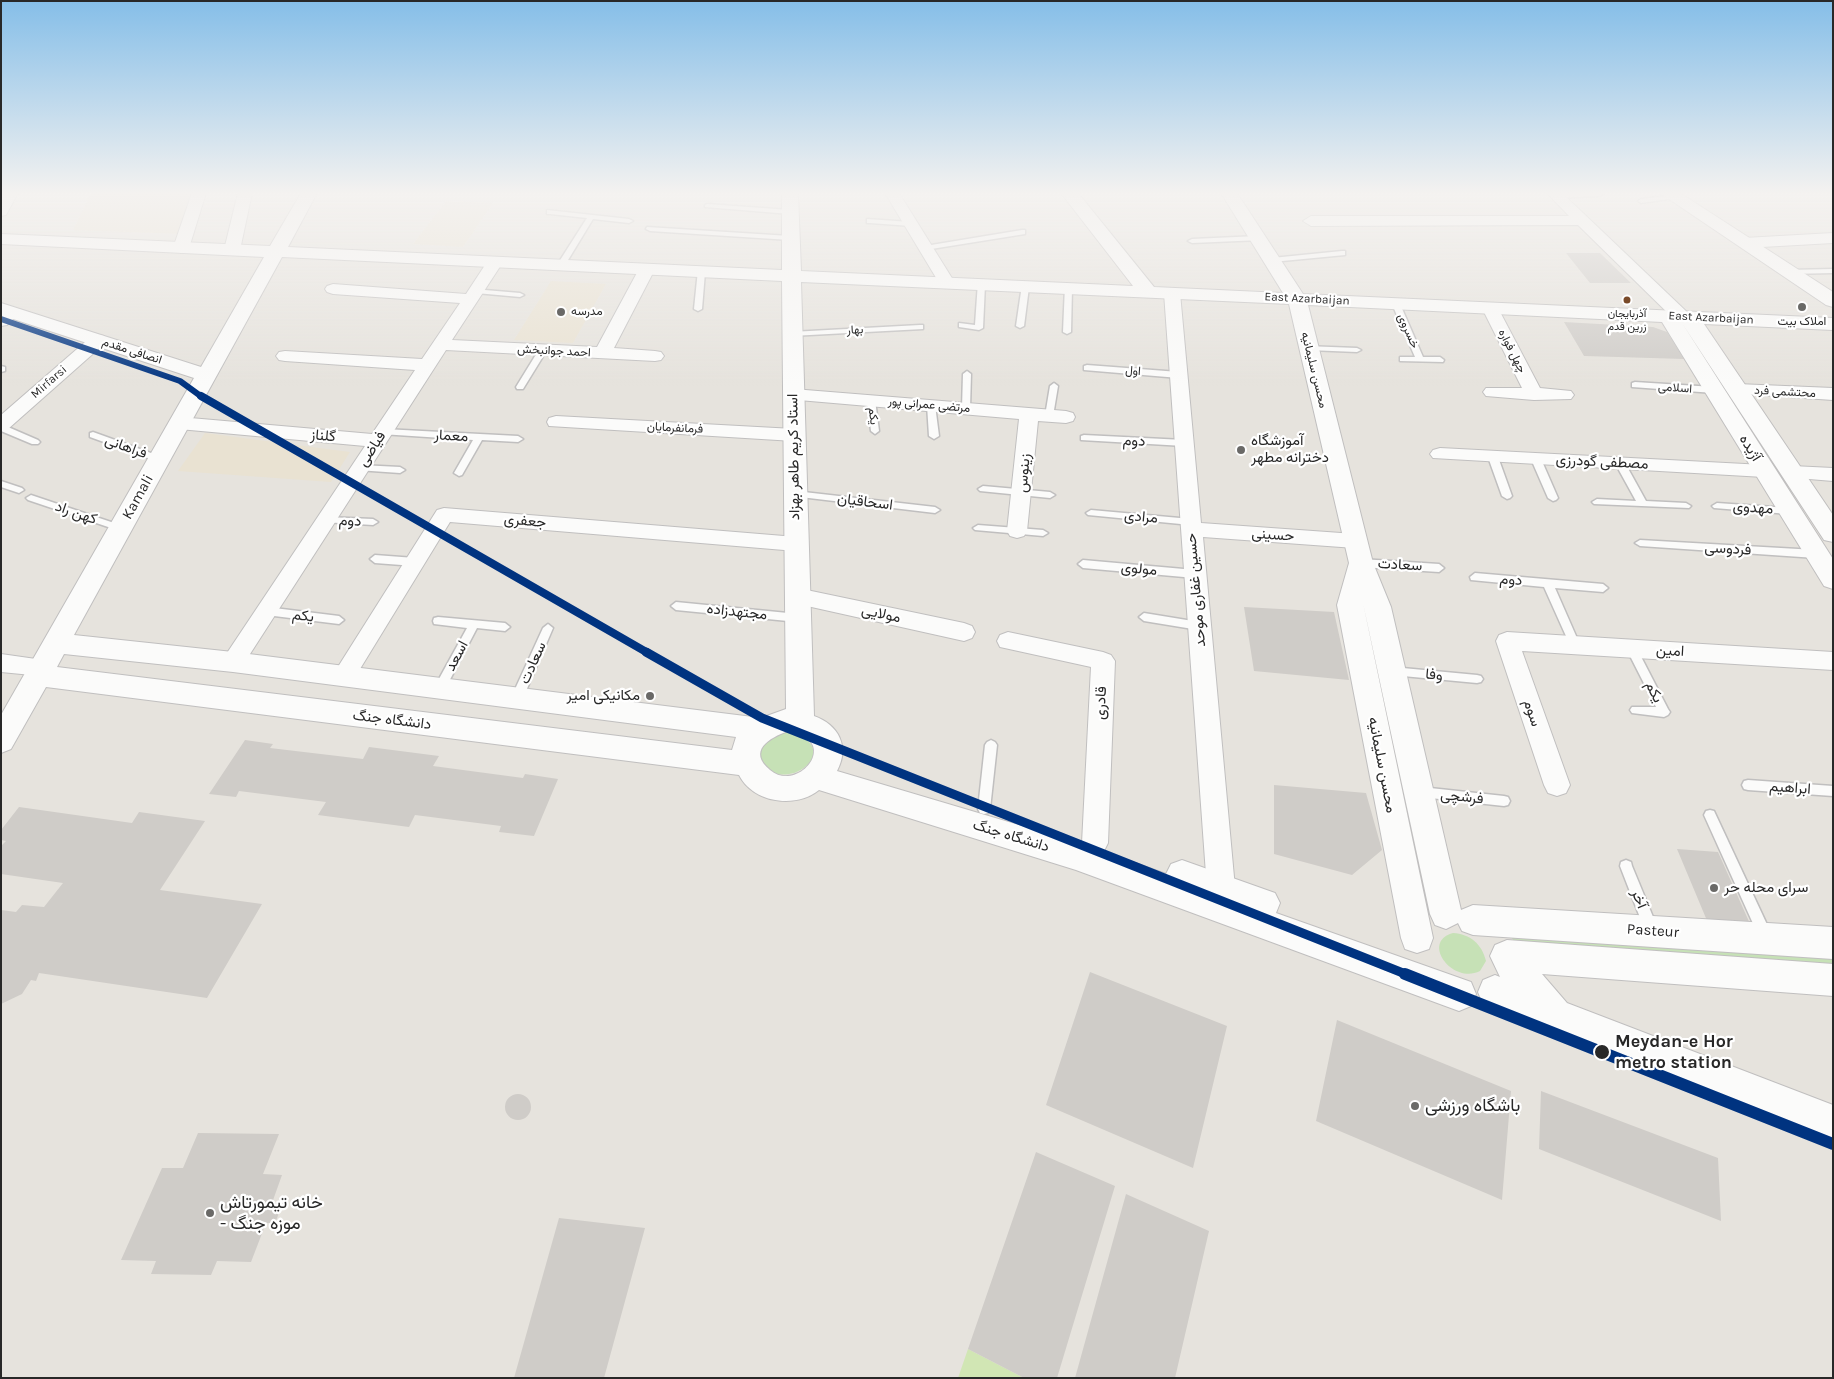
<!DOCTYPE html>
<meta charset="utf-8">
<style>
body{margin:0}
#map{position:relative;width:1834px;height:1379px;overflow:hidden;background:#e6e3dd;font-family:Karla,sans-serif}
canvas{display:block}
.frame{position:absolute;inset:0;border:2px solid #282828;pointer-events:none}
</style>
<div id="map">
<canvas width="1834" height="1379"></canvas>
<div class="frame"></div>
</div>
<script>
const context = document.querySelector('canvas').getContext('2d');
context.lineJoin = 'round';
function paint(path, color) {
  context.fillStyle = color;
  context.fill(path, 'evenodd');
}
function trace(path, color, width, dash) {
  context.strokeStyle = color;
  context.lineWidth = width;
  context.lineCap = dash ? 'butt' : 'round';
  context.setLineDash(dash || []);
  context.stroke(path);
}
function label(font, color, halo, rows, align = 'center') {
  context.font = font + ' Karla,Vazirmatn,sans-serif';
  context.lineWidth = 4.5;
  context.setLineDash([]);
  context.textBaseline = 'middle';
  context.strokeStyle = halo;
  context.fillStyle = color;
  for (const [text, x, y, turn = 0] of rows) {
    context.save();
    context.translate(x, y);
    context.rotate((+turn || 0) * Math.PI / 180);
    context.textAlign = isNaN(turn) ? turn : align;
    if (halo) context.strokeText(text, 0, 0);
    context.fillText(text, 0, 0);
    context.restore();
  }
}
paint(new Path2D(`
 M91 193H193L181 234 73 230Z
 M446 201 493 203 463 247 413 244Z
 M551 281 606 284 573 343 514 340Z
 M205 433 350 452 331 482 178 471Z`), '#e9e2d2');
paint(new Path2D(`
 M789 731C846 749 789 792 765 767 749 749 774 733 789 731Z
 M1507 931 1833 956V970L1516 944Z
 M1453 933C1470 934 1482 944 1486 961L1480 971C1453 985 1420 942 1453 933Z`), '#c6e1b6');
paint(new Path2D(`
 M968 1349 1024 1378H958Z`), '#d1e6b4');
paint(new Path2D(`
 M1566 253H1600L1631 283H1590Z
 M1564 322 1653 327 1667 332 1684 359 1584 356Z
 M1244 607 1334 612 1349 680 1254 671Z
 M245 740 273 744 270 748 363 759 369 747 439 756 433 766 523 778 525 774 558 779 534 836 499 832 501 826 415 815 409 827 318 815 326 802 239 791 236 797 209 794Z
 M1274 785 1366 793 1382 850 1352 875 1274 854Z
 M19 807 132 823 139 812 205 821 160 890 262 904 207 998 39 973 36 981 31 980 22 994 1 1004V910L16 912 22 905 44 907 63 883 1 874V846L6 841 1 840V830Z
 M1677 849 1718 852 1751 926 1708 923Z
 M1090 972 1227 1026 1193 1168 1046 1105Z
 M1337 1020 1511 1091 1502 1200 1316 1121Z
 M1541 1091 1718 1158 1721 1221 1539 1149Z
 M505 1107a13 13 0 1 1 26 0a13 13 0 1 1-26 0Z
 M198 1133 279 1134 263 1174 282 1175 272 1203H283L275 1223H266L251 1262 217 1261 211 1275 151 1274 156 1261 121 1260 162 1168H183Z
 M1036 1152 1115 1186 1057 1378H1024L968 1349Z
 M1126 1194 1209 1231 1175 1378H1075Z
 M559 1218 645 1228 604 1378H514Z`), '#cfccc8');
const lane = new Path2D(`
 M1576 193H1603V194L1600 196 1557 198 1554 196 1557 194Z
 M1674 195 1677 197 1676 198 1641 203 1638 201 1641 199Z
 M707 204 790 210 794 212 790 214 705 207V205Z
 M547 210 629 219 633 221 629 223 593 219 565 265 561 267 557 265 587 218 550 214H547Z
 M867 219 911 222 915 224 911 226 870 223H867Z
 M647 227 790 236 794 238 790 240 650 231 646 229Z
 M1022 230H1025V234L925 250 921 248 925 246Z
 M1258 236 1262 238 1261 240 1192 243 1188 241 1192 239Z
 M1342 251H1345V255L1272 262 1268 260 1272 258Z
 M1833 269V273L1788 274 1784 272 1788 270Z
 M698 270 705 272 702 309 698 311 694 309Z
 M978 282 985 284 983 328 979 330 959 327V323L975 325Z
 M1022 285 1029 287 1024 326 1020 328 1016 326Z
 M1065 286 1072 288 1071 332 1067 334 1063 332Z
 M473 289 520 293 524 295 520 297 476 293 472 291Z
 M1393 302 1400 304 1423 357H1440L1444 360 1443 362 1400 361V357H1415L1392 304Z
 M920 325H923V329L791 336 787 334 791 332Z
 M1305 346 1357 348 1361 350 1357 352 1308 350 1304 348Z
 M540 348H546L547 350 523 389H517L516 387Z
 M1087 365 1179 372 1183 375 1179 378 1084 370V366Z
 M1 366 5 367V371L1 372Z
 M967 371 971 374 970 408 966 411 962 408 963 374Z
 M1635 382 1714 387 1718 390 1714 393 1632 387V383Z
 M1054 383 1058 386 1053 416 1049 419 1045 416 1050 386Z
 M871 397 875 400 879 431 875 434 871 431 867 400Z
 M931 402 935 405 939 436 934 439 929 436 927 405Z
 M1 424 38 440 40 442 38 444H32L1 431Z
 M384 429 518 436 523 439 518 442 482 440 462 475 459 476 454 473 473 440 381 434 380 432Z
 M93 432 162 457 164 459 159 462 156 461 90 437V433Z
 M1084 435 1184 440 1189 443 1184 446 1081 440V436Z
 M1493 454 1498 457 1512 496 1510 498 1507 499 1502 496 1488 457Z
 M1536 456 1541 459 1558 498 1556 500 1553 501 1548 498 1531 459Z
 M1620 460 1625 463 1646 501 1686 503 1691 506 1689 508 1594 504 1592 502 1597 499 1636 501 1615 463Z
 M360 465 400 467 405 470 400 473 357 470 355 468Z
 M1 481 22 488 24 490 19 493 1 487Z
 M983 486 1050 492 1055 495 1050 498 980 491 978 489Z
 M795 491 935 507 940 510 935 513 792 496V492Z
 M31 495 123 526 125 528 120 531 28 500 26 498Z
 M1717 503 1789 508 1794 511 1789 514 1714 508 1712 506Z
 M1091 510 1191 519 1196 522 1191 525 1088 515 1086 513Z
 M326 517 373 519 378 522 373 525 323 522 321 520Z
 M978 525 1043 530 1048 533 1043 536 975 530 973 528Z
 M1640 540 1816 550 1821 554 1816 558 1640 546 1635 543Z
 M375 555 415 558 420 562 415 566 375 563 370 559Z
 M1361 559 1439 564 1444 568 1439 572 1361 567 1356 563Z
 M1083 560 1195 570 1200 574 1195 578 1083 568 1078 564Z
 M1475 573 1603 584 1608 588 1603 592 1555 588 1580 645 1575 649 1570 645 1544 587 1471 580 1470 577Z
 M676 602 798 614 803 618 798 622 676 610 671 606Z
 M266 607 339 616 344 620 339 624 266 615 261 611Z
 M1144 613 1199 622 1204 626 1199 630 1144 621 1139 617Z
 M438 617 505 623 510 627 505 631 477 628 444 691H436L434 688 467 628 434 624 433 621 434 618Z
 M548 624 553 628 523 698 521 701H513L511 698 543 628Z
 M1631 644 1635 645 1668 709 1670 712 1668 715 1664 717 1632 713 1630 710 1632 707H1656L1626 648Z
 M1392 667 1477 675 1481 676 1483 679 1481 682 1477 683 1392 675 1388 674 1386 671 1388 668Z
 M991 740 995 742 997 745 990 809 988 813 984 814 980 813 978 809 985 745 987 742Z
 M1748 780 1833 786V796L1748 790 1744 789 1742 785 1744 781Z
 M1421 787 1504 796 1508 797 1510 801 1508 805 1504 806 1421 797 1417 796 1415 792 1417 788Z
 M1710 810 1714 811 1770 931 1772 935 1770 939 1765 941 1760 939 1704 815 1706 811Z
 M1626 860 1631 862 1632 866 1658 929 1656 933 1651 935 1646 933 1620 866 1621 862Z`);
const street = new Path2D(`
 M4 193H18L6 215 1 216V198Z
 M192 193H206L189 248 181 253 173 248Z
 M238 193H252L240 250 232 255 224 250Z
 M885 193H899L955 283 953 286H941Z
 M1547 193H1562L1688 313 1690 317 1688 321H1676L1578 225 1311 226 1303 221 1311 216H1569Z
 M1833 233V243L1744 248 1736 243 1744 238Z
 M495 257 503 262 452 340 597 347 639 269 647 264 655 269 614 348 655 351 661 352 664 356 661 360 655 361 446 350 241 668 233 671 225 668 221 662 365 446 179 429 172 427 170 423 172 419 179 417 372 434 415 370 285 361 279 360 276 356 279 352 285 351 422 359 460 303 333 294 327 292 325 289 327 286 333 284 466 294 489 259Z
 M1172 288 1178 290 1180 293 1201 523 1355 534 1362 536 1366 541 1362 546 1355 548 1203 537 1235 888 1231 897 1221 900 1211 897 1207 888 1164 293 1166 290Z
 M1490 303 1496 304 1498 308 1540 388 1571 391 1574 395 1571 399 1534 400 1486 396 1483 392 1486 388H1522L1482 308 1484 304Z
 M11 308 17 309 19 313 7 325 1 326V312Z
 M98 335 104 336 107 340 104 344 8 429 1 431V415L92 336Z
 M1737 384 1833 388V400L1731 393 1728 389 1731 385Z
 M793 389 1066 411 1073 413 1075 417 1073 421 1066 423 1038 421 1027 531 1024 536 1017 538 1010 536 1007 531 1019 419 787 399 784 395 787 391Z
 M556 416 794 429 801 431 804 435 801 439 794 441 549 426 547 422 549 418Z
 M1440 448 1764 465 1771 466 1774 471 1771 476 1764 477 1433 458 1430 454 1433 450Z
 M1792 466 1833 468V481L1785 477 1782 472 1785 467Z
 M444 508 796 537 803 539 807 544 803 549 796 551 450 522 352 682 344 685 336 682 332 676 336 670 437 510Z
 M797 588 964 623 972 626 975 632 972 638 964 641 789 602 786 596 789 590Z
 M1008 632 1103 652 1111 655 1115 661 1108 843 1104 851 1095 855 1086 851 1082 843 1091 667 1000 647 997 641 1000 635Z
 M1507 632 1833 652V670L1522 651 1570 785 1566 793 1557 796 1548 793 1544 785 1496 641 1499 635Z
 M1 654 50 661 54 667 50 673 42 676 1 672Z`);
const secondary = new Path2D(`
 M301 193H317L288 247 782 270V193H798L801 271 1133 286 1061 193H1078L1154 287 1283 293 1221 193H1237L1303 294 1833 318V330L1704 324 1833 515V542L1824 540 1682 323 1833 559V589L1824 586 1662 322 1308 305 1373 563 1391 607 1461 910 1473 905 1833 927V959L1473 935 1462 931 1458 923 1446 929 1435 925 1430 914 1363 603 1433 938 1429 949 1417 953 1405 949 1401 938 1337 605 1349 563 1289 304 801 282 814 716C839 725 850 747 837 771L1076 842 1166 874 1171 864 1182 860 1275 893 1280 903 1276 913 1471 982 1476 994 1471 1006 1459 1011 1076 870 819 790C796 809 753 803 739 775L46 687 11 749 1 753V715L194 378 1 315V303L201 367 264 257 1 244V234L270 246ZM282 257 782 281 786 709 761 718 233 652 74 635ZM64 654 233 672 736 737 732 750 57 667ZM788 731C843 740 798 794 770 770 747 751 769 738 788 731Z
 M1660 193H1680L1833 292V307L1826 305Z
 M1507 940 1833 964V996L1542 974 1567 1003 1833 1105V1141L1483 1004 1478 992 1483 980 1495 975 1500 977 1490 956 1495 945Z`);
trace(lane, '#c0bfbf', 3);
trace(street, '#c0bfbf', 2);
trace(secondary, '#c0bfbf', 2);
paint(lane, '#fbfbfa');
paint(street, '#fbfbfa');
paint(secondary, '#fbfbfa');
trace(new Path2D(`
 M1 319 180 381 202 397`), '#003380', 6);
trace(new Path2D(`
 M201 396 648 653`), '#003380', 8);
trace(new Path2D(`
 M646 652 762 718 1408 975`), '#003380', 9);
trace(new Path2D(`
 M1405 974 1833 1144`), '#003380', 12);
const sky = context.createLinearGradient(0, 0, 0, 386);
sky.addColorStop(0, '#85bee8');
sky.addColorStop(0.5, '#f4f2f0');
sky.addColorStop(1, '#f4f2f000');
context.fillStyle = sky;
context.fillRect(0, 0, 1834, 386);
for (const [x, y, r, color] of [
 [1627,300,4.5,"#7a4b2a"],
 [1802,307,5,"#6a6967"],
 [561,312,5,"#6a6967"],
 [1241,450,5,"#6a6967"],
 [650,696,5,"#6a6967"],
 [1714,888,5,"#6a6967"],
 [1602,1052,8,"#282828"],
 [1415,1106,5,"#6a6967"],
 [210,1213,5,"#6a6967"]
]) {
  const dot = new Path2D();
  dot.arc(x, y, r, 0, 2 * Math.PI);
  context.fillStyle = color;
  context.fill(dot);
  trace(dot, '#fff', 2);
}
label('11px', '#282828', '#fff', [
 ["آذربایجان",1627,314],
 ["زرین قدم",1627,327]
]);
label('12px', '#282828', '#fff', [
 ["East Azarbaijan",1307,299,3],
 ["East Azarbaijan",1711,318,3],
 ["بهار",855,330,-3],
 ["خسروی",1408,331,66],
 ["انصافی مقدم",132,351,18],
 ["احمد جوانبخش",554,351,3],
 ["چهل فواره",1512,351,63],
 ["محسن سلیمانیه",1314,370,76],
 ["اول",1133,371,4],
 ["Mirfarsi",49,382,-41],
 ["اسلامی",1675,388,4],
 ["محتشمی فرد",1785,392,3],
 ["مرتضی عمرانی پور",929,405,5],
 ["یکم",873,416,82],
 ["فرمانفرمایان",675,428,3]
]);
label('12px', '#282828', '#fff', [
 ["مدرسه",571,312],
 ["املاک بیت",1802,322,"center"]
], 'left');
label('15px', '#282828', '#fff', [
 ["گلناز",323,436,5],
 ["معمار",451,436,3],
 ["دوم",1134,441,3],
 ["فراهانی",126,447,20],
 ["آژیده",1750,448,58],
 ["فیاضی",372,449,-57],
 ["استاد کریم طاهر بهزاد",794,457,-91],
 ["مصطفی گودرزی",1602,462,3],
 ["زینوس",1024,473,-85],
 ["Kamali",138,497,-61],
 ["اسحاقیان",865,502,7],
 ["مهدوی",1753,508,4],
 ["کهن راد",76,513,19],
 ["مرادی",1141,517,5],
 ["دوم",350,521,3],
 ["جعفری",525,521,5],
 ["حسینی",1273,535,4],
 ["فردوسی",1728,549,3],
 ["سعادت",1400,565,3],
 ["مولوی",1139,569,5],
 ["دوم",1511,580,5],
 ["حسین غفاری موحد",1196,590,-95],
 ["مجتهدزاده",737,612,6],
 ["مولایی",881,614,12],
 ["یکم",303,616,7],
 ["امین",1670,651,3],
 ["اسعد",457,656,-62],
 ["سعادت",533,663,-66],
 ["وفا",1434,675,5],
 ["یکم",1654,692,63],
 ["قادری",1101,703,-87],
 ["سوم",1532,713,71],
 ["دانشگاه جنگ",392,720,7],
 ["محسن سلیمانیه",1382,765,79],
 ["ابراهیم",1790,788,4],
 ["فرشچی",1462,797,6],
 ["دانشگاه جنگ",1011,836,17],
 ["آخر",1639,899,68],
 ["Pasteur",1653,931,4]
]);
label('15px', '#282828', '#fff', [
 ["آموزشگاه",1251,441],
 ["دخترانه مطهر",1251,458],
 ["مکانیکی امیر",640,696,"right"],
 ["سرای محله حر",1724,888]
], 'left');
label('bold 18px', '#282828', '#fff', [
 ["Meydan-e Hor",1615,1042],
 ["metro station",1615,1063]
], 'left');
label('18px', '#282828', '#fff', [
 ["باشگاه ورزشی",1425,1106],
 ["خانه تیمورتاش",220,1203],
 ["- موزه جنگ",220,1224]
], 'left');
</script>
